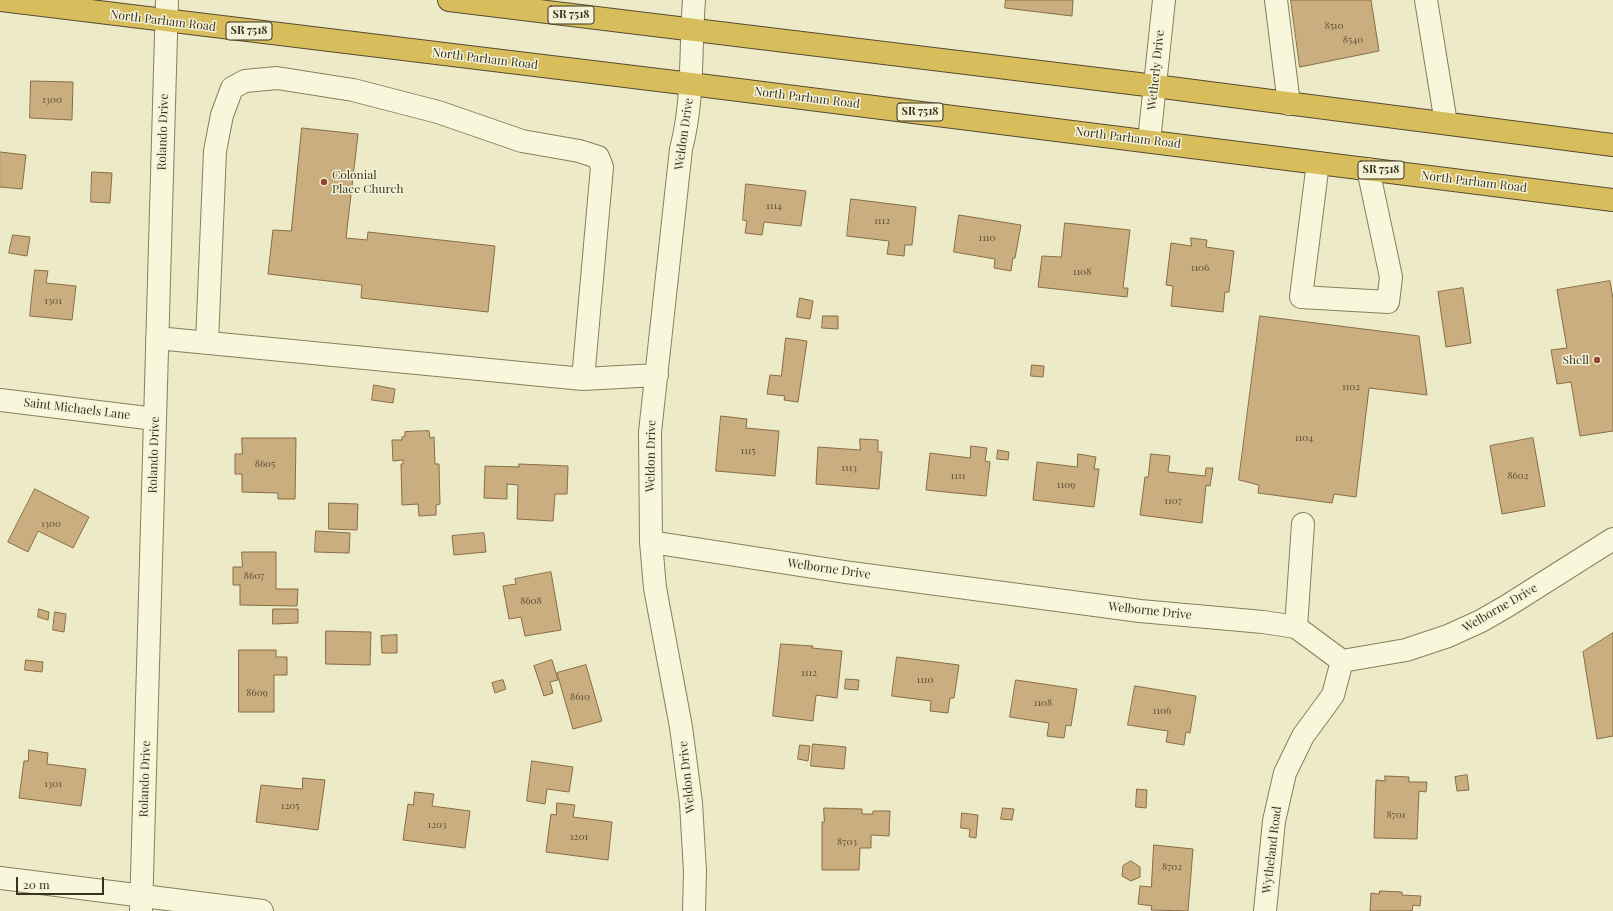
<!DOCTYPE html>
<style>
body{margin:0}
#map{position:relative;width:1613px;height:911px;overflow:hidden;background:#edeac8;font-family:"Playfair Display",serif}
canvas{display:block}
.scale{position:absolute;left:16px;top:877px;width:88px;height:18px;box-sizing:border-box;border:2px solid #3a3221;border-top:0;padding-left:5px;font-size:12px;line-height:14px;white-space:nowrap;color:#3a3221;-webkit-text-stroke:3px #f5f3d7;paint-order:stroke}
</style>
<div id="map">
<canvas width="1613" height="911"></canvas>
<div class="scale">20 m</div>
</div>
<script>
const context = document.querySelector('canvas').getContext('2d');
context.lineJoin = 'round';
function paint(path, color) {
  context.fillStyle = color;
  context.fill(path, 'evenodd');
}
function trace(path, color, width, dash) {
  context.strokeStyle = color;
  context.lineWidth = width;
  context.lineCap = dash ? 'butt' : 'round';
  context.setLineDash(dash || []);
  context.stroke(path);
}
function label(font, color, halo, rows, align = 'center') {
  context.font = font + ' "Playfair Display",serif';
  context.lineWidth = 3;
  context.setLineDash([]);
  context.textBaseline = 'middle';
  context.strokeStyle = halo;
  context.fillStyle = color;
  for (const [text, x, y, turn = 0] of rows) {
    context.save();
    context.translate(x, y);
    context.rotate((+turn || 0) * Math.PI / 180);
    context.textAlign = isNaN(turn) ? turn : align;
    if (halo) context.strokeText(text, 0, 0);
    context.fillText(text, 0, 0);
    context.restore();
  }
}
const building = new Path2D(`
 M1006 0H1073L1072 16 1005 8Z
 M1291 0H1371L1379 51 1300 67Z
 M31 81 73 82 72 120 30 118Z
 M302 128 358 134 346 238 367 240 368 232 495 246 488 312 361 298 362 285 268 274 273 230 291 231Z
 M0 152 26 155 22 189 0 187Z
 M92 172 112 173 110 203 91 202Z
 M746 184 806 191 801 226 764 222 762 235 745 233 747 221 743 220Z
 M851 199 916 207 912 245H905L904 256 887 254 889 241 847 236Z
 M959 215 1021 225 1015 258H1013L1011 271 994 268 995 259 954 252Z
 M1065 223 1130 230 1123 288H1128L1127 297 1038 287 1042 256 1061 257Z
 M13 235 30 237 27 256 9 253Z
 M1191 238 1207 240 1206 247 1234 251 1229 292H1225L1223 312 1171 306 1173 286 1166 285 1171 243 1191 246Z
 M35 270 48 271 46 283 76 286 72 320 30 316Z
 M1610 281 1613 299V431L1580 436 1571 382 1557 384 1551 350 1567 348 1557 290Z
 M1463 288 1471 343 1446 347 1438 292Z
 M800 298 813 301 810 319 797 317Z
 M823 316H838V329L822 328Z
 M1260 316 1419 336 1427 395 1369 388 1356 497 1334 494 1332 503 1258 493 1259 485 1239 480Z
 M786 338 807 341 798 402 784 400 785 396 767 394 770 375 781 376Z
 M1032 365 1044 366 1043 377 1031 376Z
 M374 385 395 389 393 403 372 400Z
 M721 416 747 419 746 428 779 431 775 476 716 471Z
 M429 431 430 438 434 437 435 464H439L440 504 436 505V515L419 516 418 504 402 505 401 464H403V460L393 461 392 440H402V437L405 436V432Z
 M242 438H296L295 499H278V493L242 492V474H235V454H242Z
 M1533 438 1545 506 1502 514 1490 446Z
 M860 439 878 440V452H882L879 489 816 484 818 447 860 450Z
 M971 446 987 448 985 461 990 462 986 496 926 490 930 453 970 458Z
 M998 450 1009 452 1008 460 997 459Z
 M1078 454 1096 457 1094 469H1099L1094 507 1033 500 1037 462 1077 467Z
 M1151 454 1170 456 1168 472 1205 476 1206 468H1213L1210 486 1206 485 1202 523 1140 515 1145 477H1148Z
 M519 464 568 466 567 494H555L553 521 517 519 518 485 507 484V499L484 498 485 466 519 467Z
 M35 489 89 517 73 548 38 531 28 552 8 542Z
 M329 503 358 504 357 530 329 529Z
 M316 531 350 533 349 553 315 552Z
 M484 533 486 552 454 555 452 536Z
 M242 552H276V589H298L297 606 240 605V585H233V567H242Z
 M551 572 561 630 525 636 521 617 509 619 503 586 516 584 515 579Z
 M39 609 49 612 48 620 38 617Z
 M273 609H298V623L273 624Z
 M55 612 66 614 64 632 53 630Z
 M326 631 371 632 370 665 326 664Z
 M1613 633V736L1597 739 1583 652Z
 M397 635V653H382L381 636Z
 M781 644 813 646 812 648 842 651 837 698 816 695 813 721 773 716Z
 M239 650H276V657H287V675H274V712H239Z
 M897 657 959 665 954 698H950L948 713 930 711 931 701 892 696Z
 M26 660 43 662 42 672 25 670Z
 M552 660 558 680 550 682 553 693 544 696 534 666Z
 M586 665 602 721 573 729 557 673Z
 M846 679 859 680 858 690 845 689Z
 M503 680 506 689 495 693 492 683Z
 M1016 680 1077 689 1071 726 1066 725 1064 738 1047 736 1049 723 1010 717Z
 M1135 686 1196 696 1190 733 1186 732 1184 745 1166 742 1168 731 1128 725Z
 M813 744 846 747 844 769 811 766Z
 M800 745 810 746 808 761 798 759Z
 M29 750 48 753 47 764 86 769 81 806 19 798 24 761H28Z
 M532 761 573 767 569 792 547 789 545 804 527 801Z
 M1467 775 1469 790 1457 791 1455 777Z
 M1385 776 1409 777V782H1427L1426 792 1419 791 1417 839 1374 838 1376 780 1385 781Z
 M303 778 325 780 318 830 256 822 261 785 302 789Z
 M1137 789 1147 790 1146 808 1136 807Z
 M415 792 434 794 432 806 470 811 465 848 403 840 408 804 413 805Z
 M557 803 575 805 573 817 612 822 608 860 546 852 551 814 556 815Z
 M824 808 862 809V814H873V811H890L889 836 871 835V848H860L859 870H822V822H824Z
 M1003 808 1014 809 1012 820 1001 819Z
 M962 813 978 815 976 838 969 837 970 829 961 828Z
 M1154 845 1193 849 1188 911 1151 910 1152 906 1138 904 1140 886 1151 887Z
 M1131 861 1140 867V877L1131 881 1122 876 1123 866Z
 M1380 891 1402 892V895L1421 896 1420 906 1413 905 1412 911H1370L1371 893 1379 894Z`);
paint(building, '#caae7f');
trace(building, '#876d44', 1);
const minor = new Path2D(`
 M1276 0 1289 104
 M1426 0 1446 123
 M1149 141 1164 0
 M1318 163 1301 297 1388 302 1391 277 1368 169
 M157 338 583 379 657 375
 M207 343 215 151 222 115 232 88 245 81 277 78 353 90 438 112 522 141 579 151 598 157 602 167 583 379
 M0 400 155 419
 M651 542 845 572 1140 611 1263 622 1296 627 1342 661 1406 650 1448 636 1481 621 1507 606 1613 539
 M1296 627 1303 524
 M0 878 262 911
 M141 911 167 0
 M694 911 695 871 691 803 681 727 655 588 651 542 650 432 681 149C694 100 690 50 694 0
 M1265 911 1274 821 1285 773 1303 736 1333 695 1342 661`);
const highway = new Path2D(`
 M0 0 691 84 1613 200
 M449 0 1155 86 1613 145`);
trace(minor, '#897e5d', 24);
trace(highway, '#574b31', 24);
trace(minor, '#f8f6db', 22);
trace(highway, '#d8bd5d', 22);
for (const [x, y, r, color] of [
 [324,182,4,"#96452f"],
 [1597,360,4,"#96452f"]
]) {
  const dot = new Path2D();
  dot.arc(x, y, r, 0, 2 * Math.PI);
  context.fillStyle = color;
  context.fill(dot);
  trace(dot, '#f5f3d7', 1.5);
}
label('10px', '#5e5138', null, [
 ["8510",1334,26],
 ["8540",1353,40],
 ["1300",52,100],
 ["1114",774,206],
 ["1112",882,221],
 ["1110",987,238],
 ["1106",1200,268],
 ["1108",1082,272],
 ["1301",53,301],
 ["1102",1351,387],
 ["1104",1304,438],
 ["1115",748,451],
 ["8605",265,464],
 ["1113",849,468],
 ["1111",958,476],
 ["8602",1518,476],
 ["1109",1066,485],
 ["1107",1173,501],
 ["1300",51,524],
 ["8607",254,576],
 ["8608",531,601],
 ["1112",809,673],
 ["1110",925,680],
 ["8609",257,693],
 ["8610",580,697],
 ["1108",1043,703],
 ["1106",1162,711],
 ["1301",53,784],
 ["1205",290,806],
 ["8701",1396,815],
 ["1203",437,825],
 ["1201",579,837],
 ["8703",847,842],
 ["8702",1172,867]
]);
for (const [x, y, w] of [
 [571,15,46],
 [249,31,46],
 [920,112,46],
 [1381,170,46]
]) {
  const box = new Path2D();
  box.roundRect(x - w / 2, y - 9, w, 18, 3);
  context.fillStyle = '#f5f3d7';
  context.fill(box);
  trace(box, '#3a3221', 1);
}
label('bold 11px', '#3a3221', null, [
 ["SR 7518",571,15],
 ["SR 7518",249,31],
 ["SR 7518",920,112],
 ["SR 7518",1381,170]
]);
label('12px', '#3a3221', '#f5f3d7', [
 ["North Parham Road",163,21,7],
 ["North Parham Road",485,59,7],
 ["Wetherly Drive",1156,70,-84],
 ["North Parham Road",807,98,7],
 ["Rolando Drive",163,132,-88],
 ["Weldon Drive",684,134,-82],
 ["North Parham Road",1128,138,7],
 ["North Parham Road",1474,182,7],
 ["Saint Michaels Lane",77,409,7],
 ["Rolando Drive",154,455,-88],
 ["Weldon Drive",651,456,-89],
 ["Welborne Drive",829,569,8],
 ["Welborne Drive",1500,608,-30],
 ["Welborne Drive",1150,611,6],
 ["Weldon Drive",687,777,-96],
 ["Rolando Drive",145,779,-88],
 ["Wytheland Road",1272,850,-83]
]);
label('12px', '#3a3221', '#f5f3d7', [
 ["Colonial",332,175],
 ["Place Church",332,189],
 ["Shell",1589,360,"right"]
], 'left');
</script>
